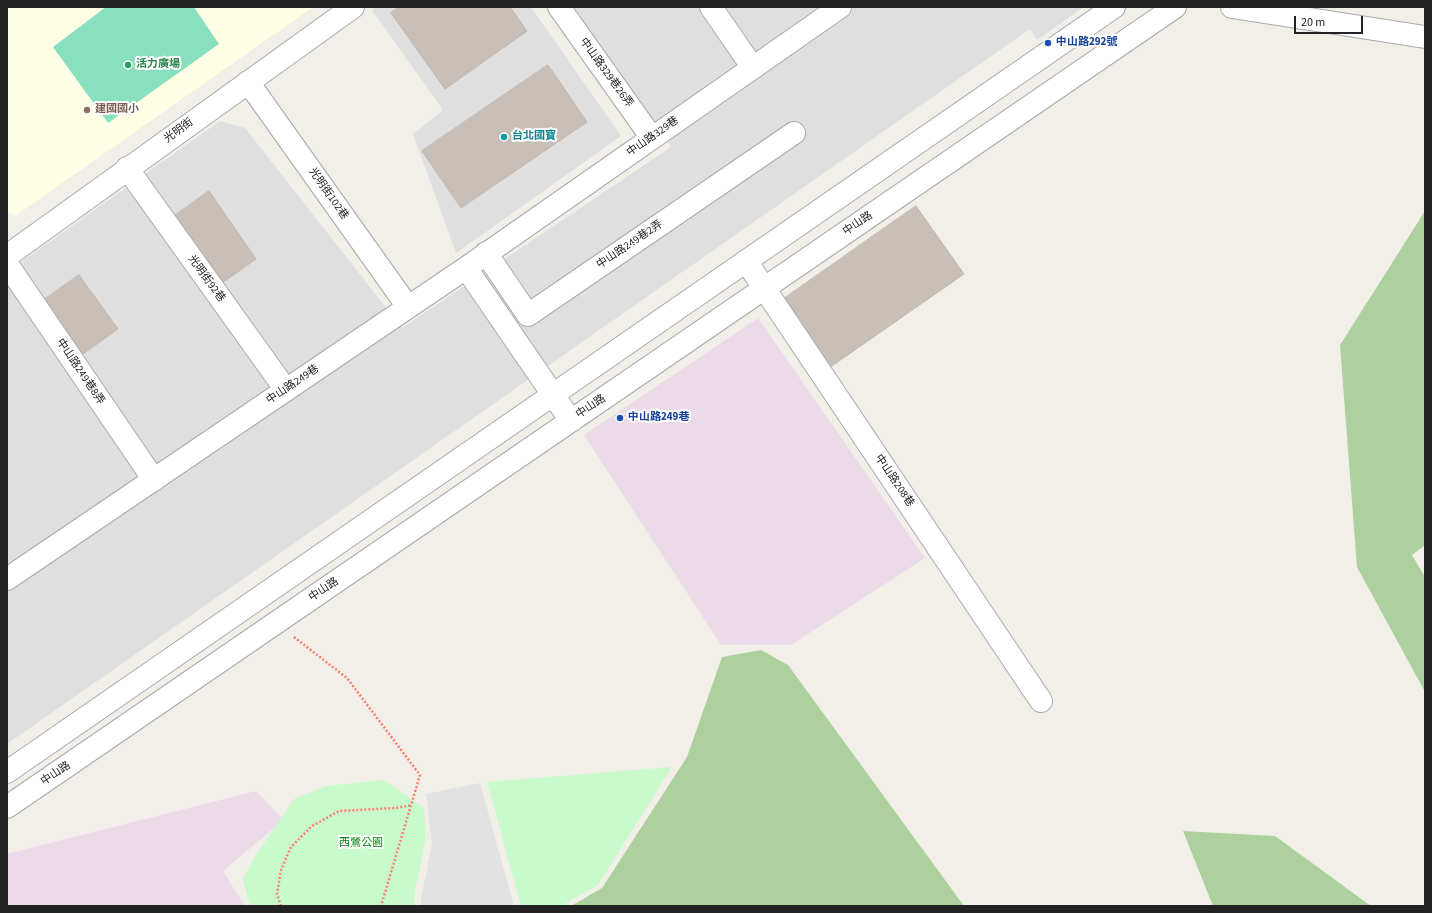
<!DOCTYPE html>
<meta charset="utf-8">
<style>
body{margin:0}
#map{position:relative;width:1432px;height:913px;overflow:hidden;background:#f2efe9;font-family:"Source Sans 3",sans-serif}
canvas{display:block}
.frame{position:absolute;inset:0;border:8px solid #222;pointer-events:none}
.scale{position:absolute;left:1294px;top:16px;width:69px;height:18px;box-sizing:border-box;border:2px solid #222;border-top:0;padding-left:5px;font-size:12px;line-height:14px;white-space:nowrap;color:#222;-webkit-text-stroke:3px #fff;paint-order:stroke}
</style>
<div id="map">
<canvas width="1432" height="913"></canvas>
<div class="frame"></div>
<div class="scale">20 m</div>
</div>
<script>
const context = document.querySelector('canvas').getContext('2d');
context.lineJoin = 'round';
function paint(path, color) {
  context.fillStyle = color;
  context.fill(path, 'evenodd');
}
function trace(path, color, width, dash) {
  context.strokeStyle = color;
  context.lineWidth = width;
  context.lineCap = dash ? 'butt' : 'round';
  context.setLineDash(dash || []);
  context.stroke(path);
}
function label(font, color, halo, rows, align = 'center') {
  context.font = font + ' "Source Sans 3","Noto Sans TC",sans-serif';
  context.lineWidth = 4;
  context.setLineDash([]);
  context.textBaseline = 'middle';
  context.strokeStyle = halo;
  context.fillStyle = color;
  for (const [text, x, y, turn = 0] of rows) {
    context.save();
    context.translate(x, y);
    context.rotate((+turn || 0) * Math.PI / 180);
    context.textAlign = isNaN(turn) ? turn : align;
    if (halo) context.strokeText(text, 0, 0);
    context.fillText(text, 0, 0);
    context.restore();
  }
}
paint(new Path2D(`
 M377 7H531L621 136 456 253 413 134 443 110 372 10Z
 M574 7H1084L1037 40 1030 29 7 744V272L220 121 245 128 402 328 671 147Z`), '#e0dfdf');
paint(new Path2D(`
 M758 318 925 558 791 645H721L584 435Z
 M256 791 284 820 223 871 245 906H7V854Z`), '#ebdbe8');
paint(new Path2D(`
 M7 7H313L15 216 7 212Z`), '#ffffe5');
paint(new Path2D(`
 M1425 211V545L1412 555 1425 577V692L1357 567 1340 345Z
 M761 650 788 665 964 906H571L602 888 687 757 722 657Z
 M1183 831 1275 836 1371 906H1213Z`), '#add19e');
paint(new Path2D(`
 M672 767 598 885 561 906H521L487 782Z
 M384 780 424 808 426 838 414 897V906H250L243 879 254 858 294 799 326 786Z`), '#c8facc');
paint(new Path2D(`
 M106 7H194L219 44 108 123 53 47Z`), '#88e0be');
paint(new Path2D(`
 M480 783 514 906H421V899L432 844 426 794Z`), '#e2e2e2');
const building = new Path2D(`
 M399 7H510L527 31 445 89 391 13Z
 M548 65 587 122 461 208 422 151Z
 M209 191 256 259 216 287 169 220Z
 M916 206 964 274 829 368 782 300Z
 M79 275 118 329 80 356 41 302Z`);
paint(building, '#c7bfb8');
trace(building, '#c4b6ab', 1);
const minor = new Path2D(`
 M559 7 652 138
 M711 7 753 68
 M1232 7 1425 37
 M248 82 408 307
 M127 168 286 390
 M486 253 528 315 794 133
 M7 256 353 7
 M746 261 1041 701
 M7 264 154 480
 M466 268 571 421
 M7 579 466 268 840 7
 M7 772 1114 7
 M7 807 1175 7`);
trace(minor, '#a9a9a9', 24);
trace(new Path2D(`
 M294 637 347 678 420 775 381 906
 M281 906 277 894 281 870 291 847 312 826 339 811 396 808 412 805`), '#fa8072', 2.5, [2, 2]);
trace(minor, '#fff', 22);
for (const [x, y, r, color] of [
 [1048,43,4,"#1a4fb4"],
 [128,65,4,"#2e9e5b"],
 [87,110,4,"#8d6e63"],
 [504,137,4,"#0f9aa8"],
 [620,418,4,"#1a4fb4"]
]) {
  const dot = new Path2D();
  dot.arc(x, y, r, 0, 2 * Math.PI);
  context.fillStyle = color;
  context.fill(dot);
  trace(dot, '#fff', 1.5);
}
label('bold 11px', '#164399', '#fff', [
 ["中山路292號",1056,43],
 ["中山路249巷",628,418]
], 'left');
label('bold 11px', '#27864d', '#fff', [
 ["活力廣場",136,65]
], 'left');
label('11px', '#222', '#fff', [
 ["中山路329巷26弄",606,73,54],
 ["光明街",179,131,-36],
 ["中山路329巷",653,137,-35],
 ["光明街102巷",328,194,55],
 ["中山路",858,224,-34],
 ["中山路249巷2弄",630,245,-34],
 ["光明街92巷",206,279,54],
 ["中山路249巷8弄",80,372,56],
 ["中山路249巷",293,385,-34],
 ["中山路",591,407,-34],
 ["中山路208巷",894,481,56],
 ["中山路",324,590,-34],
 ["中山路",56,774,-34]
]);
label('bold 11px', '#785e54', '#fff', [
 ["建國國小",95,110]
], 'left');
label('bold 11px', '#0d838f', '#fff', [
 ["台北國寶",512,137]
], 'left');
label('11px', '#0c8416', '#fff', [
 ["西鶯公園",361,844]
]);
</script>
